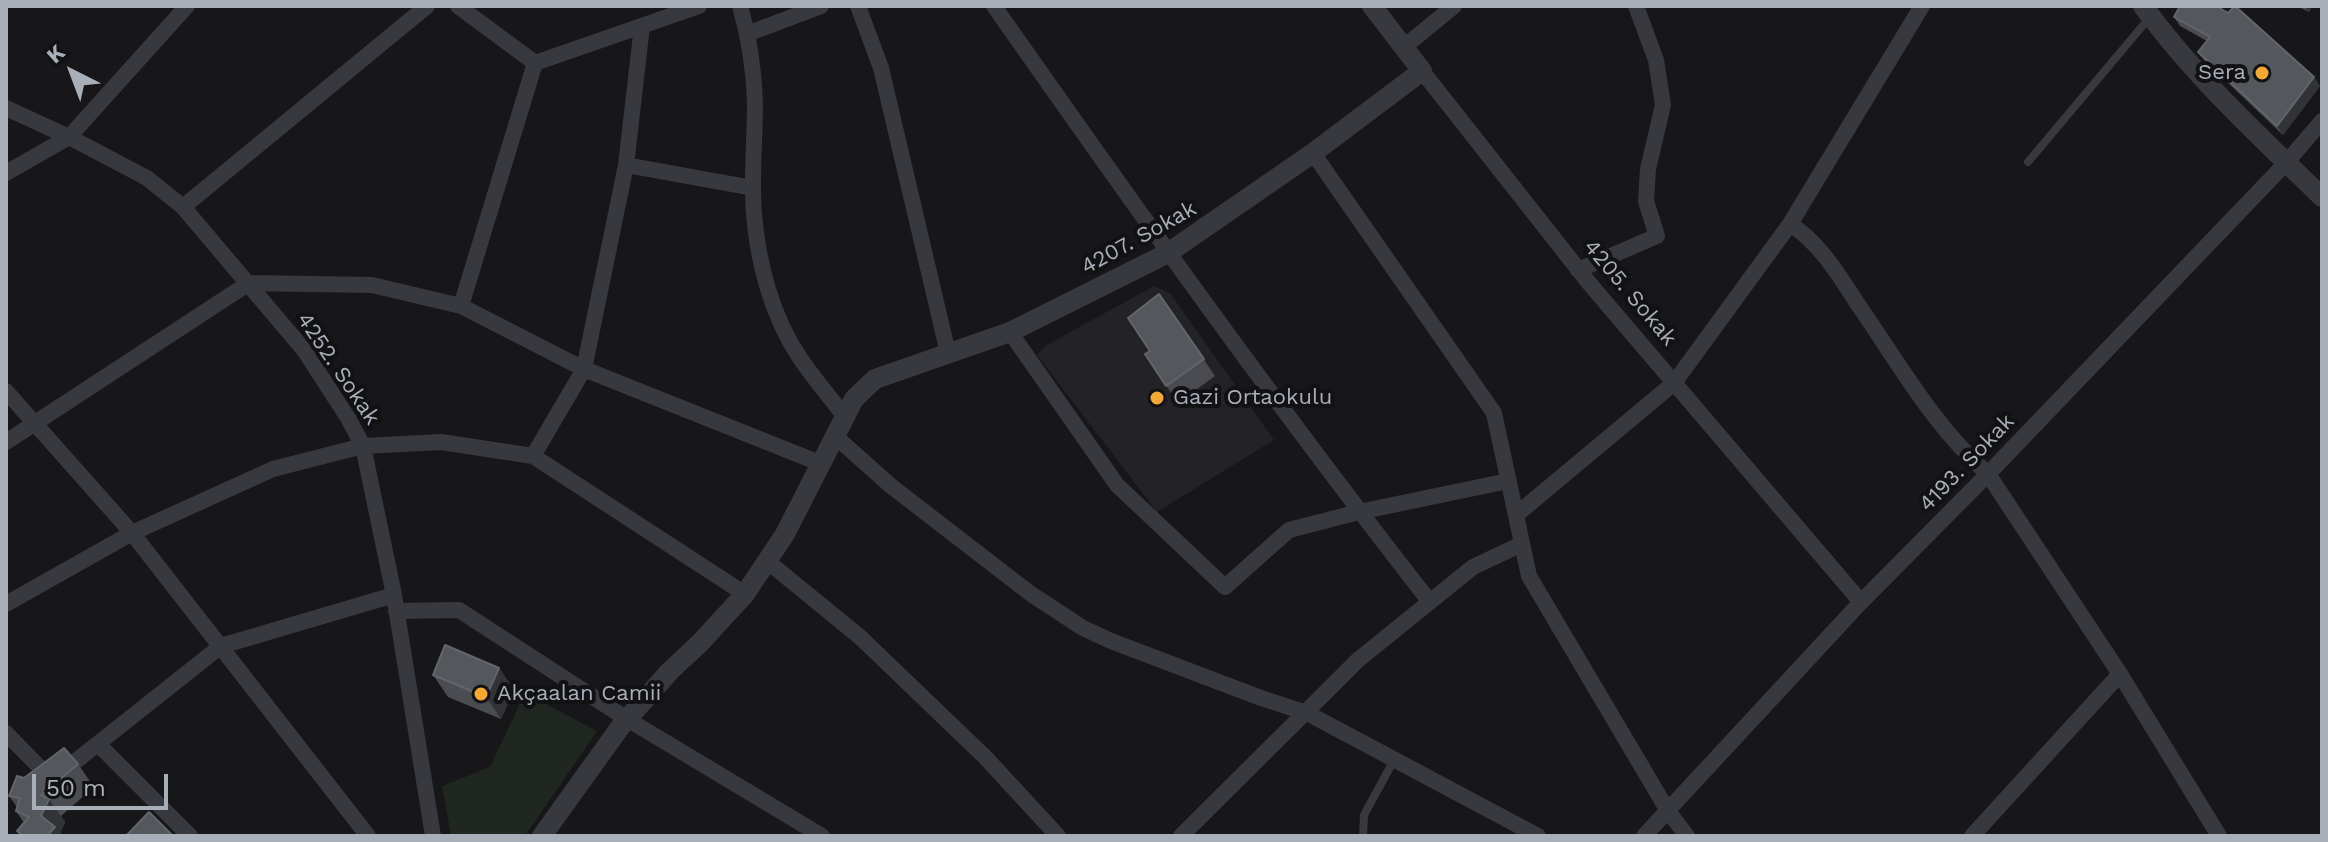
<!DOCTYPE html>
<meta charset="utf-8">
<style>
body{margin:0}
#map{position:relative;width:2328px;height:842px;overflow:hidden;background:#171719;font-family:"Work Sans",sans-serif}
canvas{display:block}
.frame{position:absolute;inset:0;border:8px solid #a9afb9;pointer-events:none}
.north{position:absolute;left:32px;top:32px;width:80px;height:80px;-webkit-text-stroke:6px #121214;paint-order:stroke;rotate:318deg;font-size:22px;font-weight:700;line-height:32px;text-align:center;color:#a9afb9}
.north::after{content:'';display:block;margin:auto;width:28px;height:36px;background:#a9afb9;clip-path:polygon(50% 0,100% 100%,50% 72%,0 100%)}
.scale{position:absolute;left:32px;top:774px;width:136px;height:36px;box-sizing:border-box;border:4px solid #a9afb9;border-top:0;padding-left:10px;font-size:24px;line-height:28px;white-space:nowrap;color:#a9afb9;-webkit-text-stroke:6px #121214;paint-order:stroke}
</style>
<div id="map">
<canvas width="2328" height="842"></canvas>
<div class="frame"></div>
<div class="north">K</div>
<div class="scale">50 m</div>
</div>
<script>
const context = document.querySelector('canvas').getContext('2d');
context.lineJoin = 'round';
function paint(path, color) {
  context.fillStyle = color;
  context.fill(path, 'evenodd');
}
function trace(path, color, width, dash) {
  context.strokeStyle = color;
  context.lineWidth = width;
  context.lineCap = dash ? 'butt' : 'round';
  context.setLineDash(dash || []);
  context.stroke(path);
}
function label(font, color, halo, rows, align = 'center') {
  context.font = font + ' "Work Sans",sans-serif';
  context.lineWidth = 8;
  context.setLineDash([]);
  context.textBaseline = 'middle';
  context.strokeStyle = halo;
  context.fillStyle = color;
  for (const [text, x, y, turn = 0] of rows) {
    context.save();
    context.translate(x, y);
    context.rotate((+turn || 0) * Math.PI / 180);
    context.textAlign = isNaN(turn) ? turn : align;
    if (halo) context.strokeText(text, 0, 0);
    context.fillText(text, 0, 0);
    context.restore();
  }
}
paint(new Path2D(`
 M1154 286 1170 293 1274 440 1157 512 1037 355 1045 346Z`), '#232326');
paint(new Path2D(`
 M525 693 597 731 525 836H451L442 786 490 767Z`), '#1f2720');
trace(new Path2D(`
 M2028 162 2150 17
 M1363 836 1364 815 1394 760`), '#38393e', 8);
trace(new Path2D(`
 M458 6 535 63 699 6
 M740 6C749 37 754 70 755 103 755 140 751 177 754 214 758 263 772 317 800 358 814 379 830 397 845 417
 M858 6 881 68 948 353
 M994 6C1135 207 1278 408 1430 602
 M747 34 821 6
 M1404 47 1454 6
 M1422 71 1589 283 1861 602
 M6 108 69 137 147 178 183 207 304 350 348 418 363 446 394 595 433 836
 M1313 153 1494 413 1529 576 1668 811 1687 836
 M626 165 753 188
 M6 173 69 137 187 6
 M183 207 427 6
 M1790 224C1820 243 1838 274 1857 303 1898 362 1934 427 1988 474L2120 674 2219 836
 M1578 270 1657 236 1646 201 1648 169 1663 105 1656 60 1636 6
 M461 306 535 63
 M1010 332 1117 485 1225 587 1289 530 1359 512 1508 481
 M6 391 132 533 368 836
 M836 437 891 486 1031 594 1083 628 1111 641 1261 698 1307 713 1538 836
 M6 442 249 283 372 285 461 306 584 369 822 464
 M533 456 584 369 626 165 642 26
 M1516 515 1674 383 1790 224 1922 6
 M767 561 860 637 985 757 1058 836
 M6 604 132 533 273 469 363 446 441 442 533 456 745 594
 M396 611 459 610 627 719 822 836
 M6 733 52 780 221 646 394 595
 M98 744 190 836
 M1181 836 1358 660 1473 567 1522 544
 M1644 836 1861 602 1988 474 2286 163 2322 121
 M1972 836 2120 674`), '#38393e', 16);
trace(new Path2D(`
 M2143 6C2195 77 2259 136 2322 197
 M542 836 621 726 670 671 700 643 745 594 785 534 854 399 875 379 1010 332 1168 253 1313 153 1422 71 1372 6`), '#38393e', 20);
paint(new Path2D(`
 M2297 6H2312L2309 12Z
 M2228 13 2314 77 2320 86 2283 135 2205 61 2198 52 2207 41 2180 26 2174 17Z
 M1159 294 1215 376 1178 403 1145 354 1150 351Z
 M499 668 514 690 501 719 448 697 433 675Z
 M78 764 94 787 61 816 65 822 60 834 61 836H20L17 831 24 823 16 811 17 807 9 796 24 778Z`), '#4a4c51');
paint(new Path2D(`
 M2304 6H2312L2309 12Z
 M2314 77 2320 86 2283 135 2277 126Z
 M499 668 514 690 501 719 486 697Z
 M49 799 65 822 60 834 61 836H47L41 816Z`), '#313336');
const building = new Path2D(`
 M2180 6H2216L2228 13 2235 6 2314 77 2277 126 2198 52 2210 37 2174 17Z
 M1159 294 1204 359 1166 386 1145 354 1150 351 1128 318Z
 M445 645 499 668 486 697 433 675Z
 M64 748 78 764 41 795 49 799 41 816 55 827 47 836H23L17 831 29 817 16 811 20 798 9 796 17 776 24 778Z
 M149 812 173 836H126Z`);
paint(building, '#54575c');
trace(building, '#62656b', 2);
for (const [x, y, r, color] of [
 [2262,73,8,"#f5a933"],
 [1157,398,8,"#f5a933"],
 [481,694,8,"#f5a933"]
]) {
  const dot = new Path2D();
  dot.arc(x, y, r, 0, 2 * Math.PI);
  context.fillStyle = color;
  context.fill(dot);
  trace(dot, '#121214', 3);
}
label('22px', '#a9afb9', '#121214', [
 ["Sera",2246,73,"right"],
 ["Gazi Ortaokulu",1173,398],
 ["Akçaalan Camii",497,694]
], 'left');
label('22px', '#a9afb9', '#121214', [
 ["4207. Sokak",1139,238,-29],
 ["4205. Sokak",1630,293,50],
 ["4252. Sokak",338,369,56],
 ["4193. Sokak",1967,463,-46]
]);
</script>
